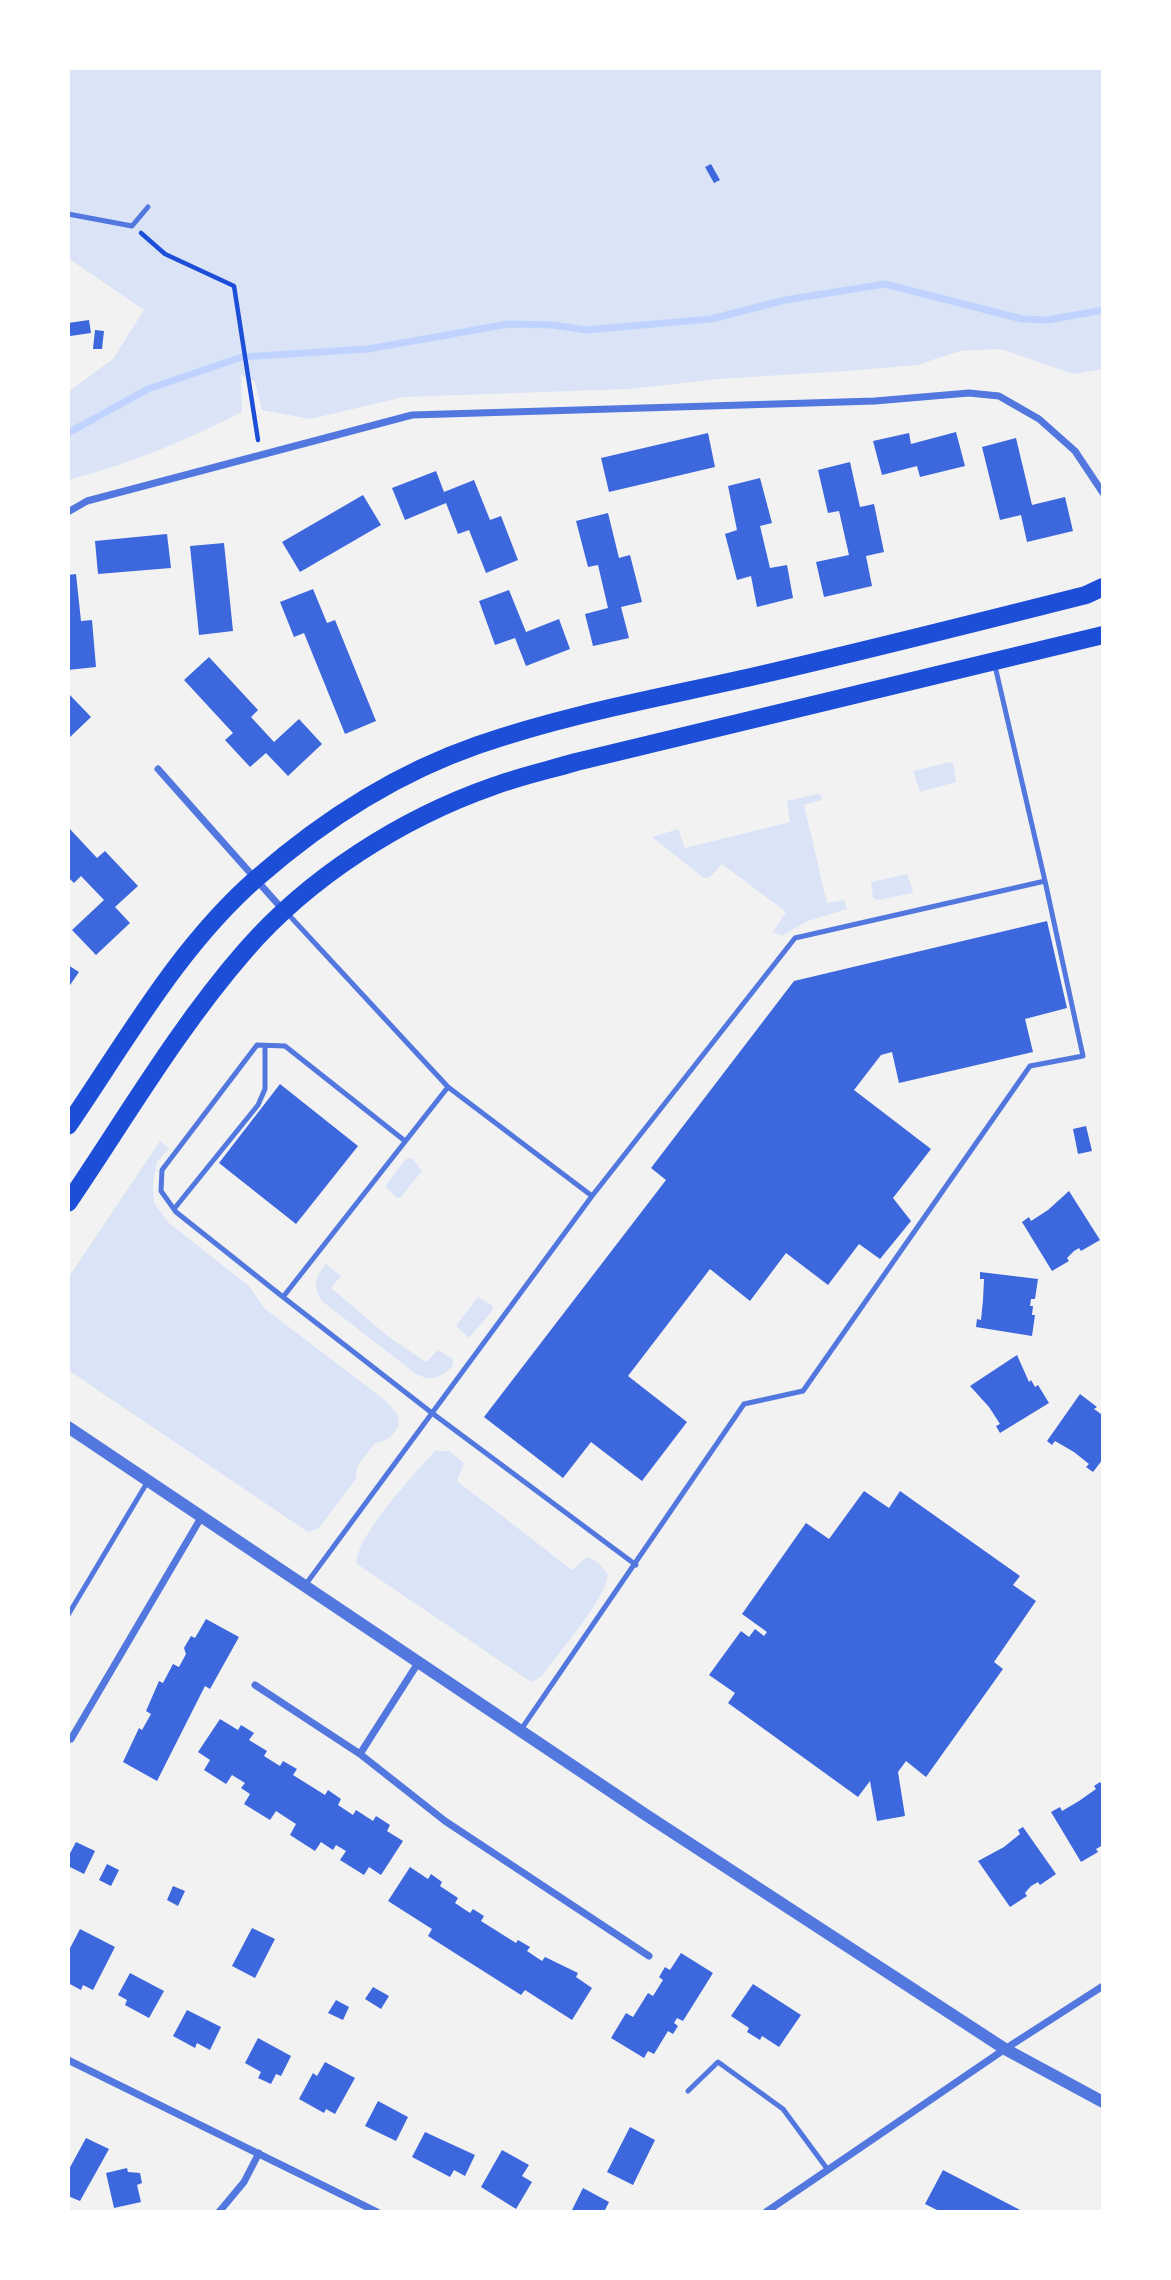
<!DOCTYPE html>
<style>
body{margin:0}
#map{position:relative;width:1171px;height:2280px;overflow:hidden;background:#f2f2f2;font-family:"Roboto Condensed",sans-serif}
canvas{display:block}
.frame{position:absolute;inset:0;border:70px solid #fff;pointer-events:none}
</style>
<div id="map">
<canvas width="1171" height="2280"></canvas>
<div class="frame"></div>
</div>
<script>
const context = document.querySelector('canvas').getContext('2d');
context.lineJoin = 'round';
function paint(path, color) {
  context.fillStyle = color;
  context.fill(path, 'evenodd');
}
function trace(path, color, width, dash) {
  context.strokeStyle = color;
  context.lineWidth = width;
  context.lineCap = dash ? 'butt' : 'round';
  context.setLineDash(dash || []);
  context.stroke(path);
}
paint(new Path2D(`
 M68 68H1103V369L1073 374 1001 349 960 351 917 365 847 371 718 379 630 389 404 397 310 419 262 410 255 382 241 375 242 412C185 441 130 464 68 480V392L113 359 144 310 68 258Z
 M950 762 953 763 956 782 920 792 913 771Z
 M817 794 822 795 821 800 804 805 827 903 844 900 847 909 805 922 782 936 773 932 786 912 722 864 709 878H704L652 837 678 829 685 848 790 822 787 801Z
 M907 874 913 890 912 893 878 900 873 898 871 882Z
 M160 1141 169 1148 157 1162 153 1183 154 1203 169 1223 250 1287 264 1308 386 1401 399 1416 398 1427 390 1438 374 1444 357 1467 356 1479 318 1529 308 1532 68 1370V1278Z
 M412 1158 422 1171 400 1198H397L385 1186 406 1159Z
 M326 1264 341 1276 331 1288 389 1337 426 1362 438 1350 453 1359 452 1367C439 1378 432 1382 416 1374L323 1302C312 1288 315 1277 326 1264Z
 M478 1297 493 1306 492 1311 469 1338 456 1326Z
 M435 1451H449L464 1463 457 1481 572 1570 587 1557 599 1563 608 1575C605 1600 558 1653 542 1676L531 1682 357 1564C354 1538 416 1472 435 1451Z`), '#dbe4f7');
trace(new Path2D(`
 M68 433 148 389 242 357 368 349 508 324 553 325 586 330 711 319 785 300 885 284 1022 319 1048 320 1103 310`), '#bfd3fe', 7);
paint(new Path2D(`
 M711 164 720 180 714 183 705 167Z
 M89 320 91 333 70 336 68 323Z
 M95 330 104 331 102 349H93Z
 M956 432 965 466 920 477 917 466 882 475 873 441 909 433 911 444Z
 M708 433 715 467 609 492 601 458Z
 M1016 438 1032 505 1065 497 1073 531 1027 542 1021 515 1000 520 982 447Z
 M850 462 860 507 874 504 884 552 866 556 872 586 824 597 816 562 849 555 839 511 828 513 818 470Z
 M436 471 444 492 474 480 490 520 501 516 518 560 486 573 469 530 458 534 446 503 405 520 392 488Z
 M760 478 772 523 760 526 770 568 787 565 793 598 757 607 751 576 737 580 725 534 737 530 728 486Z
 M363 495 381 525 300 572 282 542Z
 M608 513 619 558 630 555 642 602 621 607 629 638 593 646 585 614 608 608 598 565 588 567 576 521Z
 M167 534 171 568 98 574 95 541Z
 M224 543 233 631 199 635 190 546Z
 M76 574 81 621 92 620 96 667 68 670V575Z
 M313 589 327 623 335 620 376 721 345 734 304 633 294 637 280 602Z
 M509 590 526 632 559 619 570 649 526 666 515 638 495 645 479 601Z
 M209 657 258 710 251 717 274 742 299 719 322 744 288 776 266 753 250 767 225 740 233 733 184 680Z
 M68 693 91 717 68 739Z
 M68 827 97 858 105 851 138 886 115 907 130 923 96 955 72 930 104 900 81 876 74 883 68 877Z
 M1047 921 1067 1008 1025 1019 1033 1052 899 1083 892 1052 881 1055 854 1090 931 1149 893 1198 911 1221 880 1259 859 1244 828 1285 786 1253 750 1301 710 1269 628 1376 687 1422 642 1481 591 1442 563 1478 484 1417 666 1180 651 1168 794 981Z
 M68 965 79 972 68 988Z
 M280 1084 358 1146 296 1224 219 1163Z
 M1086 1126 1092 1151 1078 1154 1073 1129Z
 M1069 1191 1100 1240 1081 1251 1079 1248 1074 1251 1067 1258 1069 1261 1052 1271 1022 1222 1029 1217 1031 1221 1048 1210Z
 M980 1272 1038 1279 1035 1299H1031L1030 1306H1033L1032 1315H1035L1032 1336 976 1327 977 1319 981 1320 983 1300 984 1279H980Z
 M1017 1355 1029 1382 1031 1380 1035 1387 1038 1385 1049 1403 1000 1433 996 1426 1000 1424 989 1407 970 1386Z
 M1080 1394 1097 1407 1094 1409 1101 1414 1103 1411V1459L1093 1472 1086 1467 1089 1464 1074 1452 1055 1441 1052 1445 1047 1441Z
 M864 1491 889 1508 900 1491 1020 1576 1013 1585 1036 1601 994 1662 1003 1669 926 1777 906 1761 898 1772 905 1816 877 1821 870 1781 858 1797 728 1703 735 1693 709 1675 741 1631 749 1637 755 1629 764 1636 767 1632 742 1614 806 1523 829 1539Z
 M206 1619 239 1637 210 1689 205 1686 157 1781 123 1762 139 1728 142 1730 151 1714 146 1711 159 1681 163 1683 173 1664 179 1667 186 1654 184 1648 191 1636 195 1638Z
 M220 1719 238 1730 241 1725 254 1733 249 1740 267 1751 264 1756 280 1766 283 1761 297 1769 293 1775 325 1795 328 1790 341 1799 338 1805 353 1815 356 1810 373 1821 376 1816 390 1825 387 1831 403 1841 381 1875 369 1867 364 1875 340 1860 346 1851 336 1845 333 1850 321 1842 315 1851 290 1835 296 1824 276 1811 270 1820 244 1804 250 1794 241 1788 245 1783 232 1775 226 1784 204 1770 210 1760 198 1752Z
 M1100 1782 1103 1787V1845L1096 1849 1098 1852 1081 1862 1051 1812 1060 1807 1062 1811 1079 1801 1096 1789 1094 1786Z
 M1023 1827 1056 1874 1040 1885 1038 1882 1031 1886 1025 1893 1027 1896 1010 1907 978 1861 1004 1847 1020 1834 1018 1830Z
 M76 1842 95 1851 84 1874 68 1866V1857Z
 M107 1864 119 1870 111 1886 99 1880Z
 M410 1867 428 1879 431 1874 442 1882 440 1886 458 1898 455 1903 470 1913 473 1909 484 1916 481 1921 516 1943 518 1940 530 1947 527 1951 542 1961 545 1957 578 1973 576 1977 592 1988 572 2020 525 1990 521 1995 428 1936 432 1929 388 1901Z
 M173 1886 185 1891 178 1906 167 1900Z
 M252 1928 275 1939 255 1978 232 1966Z
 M80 1929 115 1947 93 1990 83 1985 81 1990 68 1983V1952Z
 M681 1953 713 1973 683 2021 677 2018 674 2023 678 2026 673 2034 668 2031 654 2054 648 2051 644 2058 611 2038 626 2013 633 2017 648 1993 653 1996 663 1980 659 1977 665 1967 670 1970Z
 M130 1973 164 1991 149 2018 125 2005 127 2000 118 1995Z
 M753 1984 801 2015 779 2047 762 2036 760 2040 747 2032 749 2028 731 2016Z
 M373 1987 389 1996 381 2009 365 1999Z
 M336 2000 349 2007 343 2020 328 2013Z
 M187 2010 221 2027 210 2050 197 2043 195 2048 173 2036Z
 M258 2038 291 2056 281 2076 276 2074 271 2084 258 2078 261 2072 245 2063Z
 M325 2062 355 2078 335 2114 326 2109 324 2113 299 2099 313 2073 317 2076Z
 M378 2101 408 2117 396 2141 365 2126Z
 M630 2127 655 2140 633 2185 607 2172Z
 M425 2132 475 2155 465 2176 454 2170 450 2177 412 2157Z
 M86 2138 109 2149 80 2201 68 2196V2171Z
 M502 2150 529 2165 522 2176 532 2182 516 2209 481 2187Z
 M127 2168 128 2172 140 2173 142 2183 137 2185 141 2202 114 2208 106 2173Z
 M943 2170 1024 2212H941L925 2204Z
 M583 2188 609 2202 604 2212H571Z`), '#3d67dc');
trace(new Path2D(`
 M141 233 165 254 234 286 258 440`), '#1d4ed8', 4.5);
trace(new Path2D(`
 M68 214 132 226 148 207
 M287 913 448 1087 592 1196 306 1584
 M448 1087 283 1297 432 1413 636 1565
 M592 1196 795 938 1045 881 995 666
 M174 1209 258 1105 265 1089V1046
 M283 1297 176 1212 161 1191 162 1170 257 1045 285 1046 405 1141
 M68 1615 148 1481
 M520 1731 744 1404 803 1391 1030 1066 1083 1056 1045 881
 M688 2091 718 2062 783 2109 828 2170`), '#5277de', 5);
trace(new Path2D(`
 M68 512 87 501 412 415 875 401 969 393 999 396 1039 419 1075 451 1103 493
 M158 769 284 911
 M418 1663 360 1754 445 1821 649 1956
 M255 1685 360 1754
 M71 1739 202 1516
 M68 2060 377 2212
 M219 2212 244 2182 259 2153
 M766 2212 1005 2049 1103 1986`), '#5277de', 7);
trace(new Path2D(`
 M68 1427 646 1815 1005 2049 1103 2102`), '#5277de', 12);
trace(new Path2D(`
 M68 1126C126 1041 179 946 257 878 321 822 397 773 478 745 570 713 669 696 764 674 872 649 979 622 1086 595L1103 587
 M68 1203C125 1119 178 1028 245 951 309 877 402 818 494 786 521 776 549 770 576 762L1103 635`), '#1d4ed8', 18);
</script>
